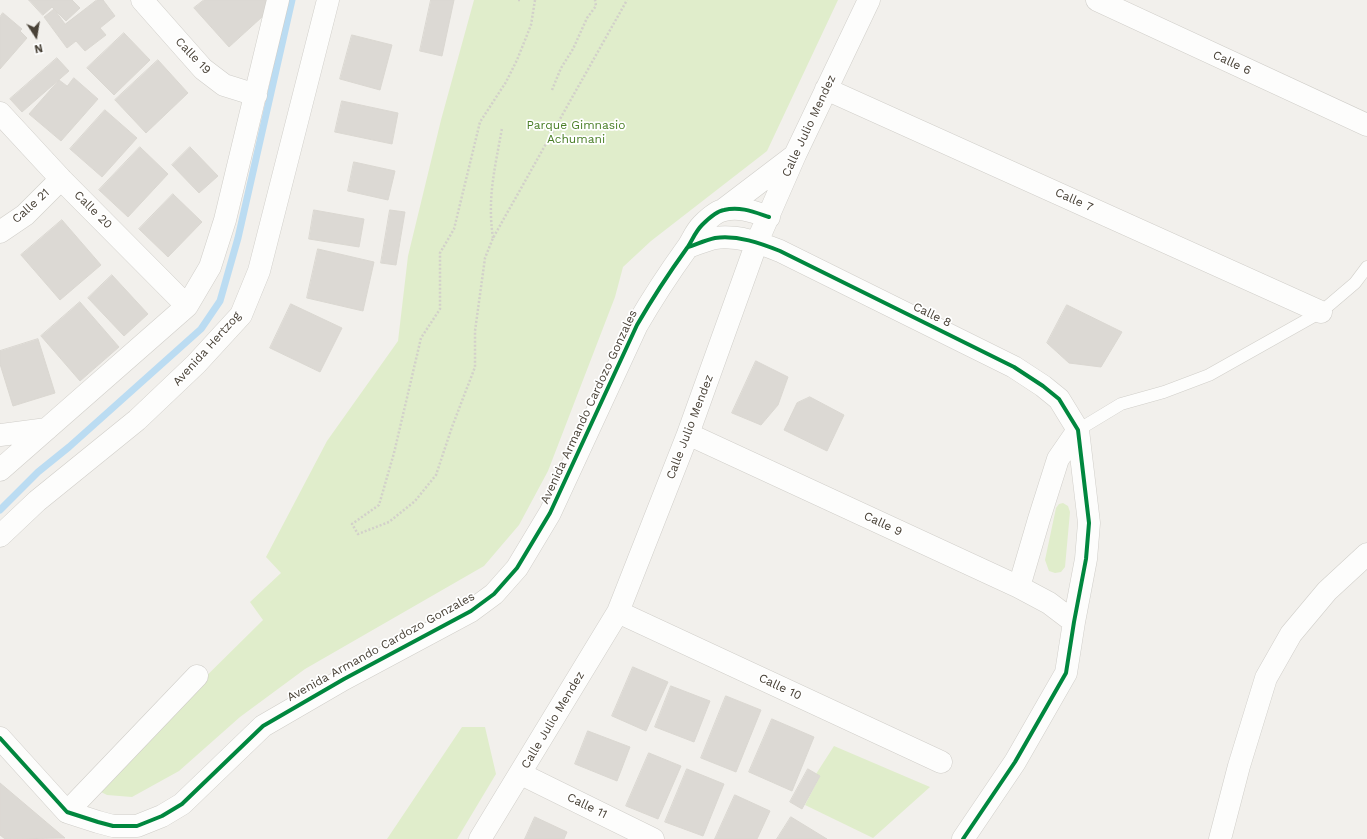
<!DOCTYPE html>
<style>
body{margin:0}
#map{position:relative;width:1367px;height:839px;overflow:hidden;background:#f2f0ec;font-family:"Work Sans",sans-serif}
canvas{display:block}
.north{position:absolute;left:16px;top:16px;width:40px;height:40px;-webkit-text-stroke:3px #fff;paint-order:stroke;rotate:168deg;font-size:11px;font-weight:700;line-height:16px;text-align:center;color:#494237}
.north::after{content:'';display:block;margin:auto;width:14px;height:18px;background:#494237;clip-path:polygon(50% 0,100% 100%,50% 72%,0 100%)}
</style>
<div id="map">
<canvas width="1367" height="839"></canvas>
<div class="north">N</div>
</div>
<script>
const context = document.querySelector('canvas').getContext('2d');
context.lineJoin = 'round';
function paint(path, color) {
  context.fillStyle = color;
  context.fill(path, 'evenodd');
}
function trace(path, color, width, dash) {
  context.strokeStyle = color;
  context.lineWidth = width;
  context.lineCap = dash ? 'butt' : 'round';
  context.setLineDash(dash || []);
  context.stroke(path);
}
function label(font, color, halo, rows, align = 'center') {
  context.font = font + ' "Work Sans",sans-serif';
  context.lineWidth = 3.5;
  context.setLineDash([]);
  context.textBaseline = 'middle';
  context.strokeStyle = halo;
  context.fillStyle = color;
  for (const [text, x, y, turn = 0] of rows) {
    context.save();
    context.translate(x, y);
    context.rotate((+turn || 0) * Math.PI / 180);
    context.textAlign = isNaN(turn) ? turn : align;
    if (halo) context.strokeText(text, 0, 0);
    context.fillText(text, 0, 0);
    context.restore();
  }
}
paint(new Path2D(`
 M474 0H838L767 151 651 241 623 267 615 297 548 471 519 525 484 566 305 669 240 717 179 771 132 797 107 795 93 788 263 620 250 602 281 573 266 557 327 441 398 341 408 256 441 120Z
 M1063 503 1068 506 1070 512 1065 567 1061 572 1055 573 1049 571 1045 560 1056 508 1059 504Z
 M462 727H485L496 774 457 839H387Z
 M834 746 930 787 873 838 805 805 820 776 816 774Z`), '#e0edcb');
trace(new Path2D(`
 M0 510 38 472 69 447 201 329 220 301 238 238 292 0`), '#bbdcf2', 7);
const building = new Path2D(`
 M29 0H72L80 8 66 21 52 7 43 15Z
 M97 0H103L115 16 100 28 106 35 85 51 76 41 67 48 44 17 54 9 65 24Z
 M204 0H267L273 7 229 47 194 8Z
 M431 0H454L442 56 420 51Z
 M3 13 22 29 20 31 27 38 0 69V17Z
 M124 33 150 60 114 95 87 68Z
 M352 35 392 45 380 90 340 79Z
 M57 58 69 71 22 112 10 99Z
 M158 60 188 93 146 133 115 100Z
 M74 78 98 99 61 141 29 114 59 80 67 86Z
 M342 101 398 113 392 144 335 132Z
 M105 110 137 138 102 177 70 149Z
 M140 147 168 174 128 217 99 190Z
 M190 147 218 176 199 193 172 165Z
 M354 162 395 171 388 200 348 191Z
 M173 194 202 222 168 257 139 229Z
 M314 210 364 219 359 247 309 239Z
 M390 210 405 212 396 265 381 263Z
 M62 220 101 265 60 300 21 255Z
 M318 249 374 262 363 311 307 298Z
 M112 275 148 314 124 336 88 298Z
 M80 302 119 347 80 381 41 336Z
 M291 304 342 328 320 372 270 348Z
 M1067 305 1122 332 1101 367 1069 363 1047 343Z
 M38 339 55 393 13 406 0 364V351Z
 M756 361 788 377 778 405 761 425 732 413Z
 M810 397 844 415 827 451 784 430 797 403Z
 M633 667 668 682 646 731 612 716Z
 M671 686 710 701 694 742 655 727Z
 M726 696 761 710 736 772 701 758Z
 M772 719 814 737 792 791 749 772Z
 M588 731 630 747 617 781 575 764Z
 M649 753 681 766 658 819 626 806Z
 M687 769 724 784 703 836 665 822Z
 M808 769 820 776 802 809 790 802Z
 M0 783 65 838 5 839 0 835Z
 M735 795 770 811 757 839H715Z
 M535 817 567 832 564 839H525Z
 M791 817 827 839H777Z`);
paint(building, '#dcd9d4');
trace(building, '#dad7d1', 1);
const lane = new Path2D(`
 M1078 430 1121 404 1164 392 1209 375 1321 312 1355 283 1367 267`);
const street = new Path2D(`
 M142 0 203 69 224 85 256 95
 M1097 0 1367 125
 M826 89 1321 312
 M0 113 61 179 187 306
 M723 210 794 156
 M0 232 25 215 61 179
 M688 247C697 244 706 240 715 238 738 235 760 243 780 251L1014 367 1043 386 1059 399 1078 430 1089 523 1086 559 1074 622 1066 673 1015 762 963 839
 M688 434 1019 587 1049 603 1074 622
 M0 435 47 429
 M0 470 187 306 210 267 225 220 278 0
 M0 536 37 501 137 420 196 364 241 315 259 271 328 0
 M1019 587 1039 519 1058 459 1078 430
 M618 612 941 762
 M0 738 67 812 98 822 113 826H137L162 816 182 804 263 726 344 679 471 611 494 594 517 568 550 513 637 325C652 299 669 273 687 248 692 241 695 232 702 225 707 220 717 211 724 210 740 206 754 212 769 217
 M521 774 653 839
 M67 812 197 676
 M480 839 618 612 688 434 757 242 795 155 869 0
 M1220 839 1239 766 1266 678 1291 634 1327 591 1367 554`);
trace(lane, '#d0cec9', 13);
trace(street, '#d0cec9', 23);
trace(new Path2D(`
 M518 0H520
 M535 0 531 25 517 60 506 82 480 122 454 229 440 253V309L421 338 394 453 379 505 352 524 358 534 389 522 415 501 436 475 452 427 475 367V331L485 258 493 238 627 0
 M552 90 561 68 573 49 587 18 596 6 595 0
 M493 238C487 198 495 168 502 128`), '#d2d0ca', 2.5, [2, 2]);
trace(lane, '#fdfdfc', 12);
trace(street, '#fdfdfc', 22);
trace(new Path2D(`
 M688 247C697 244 706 240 715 238 738 235 760 243 780 251L1014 367 1043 386 1059 399 1078 430 1089 523 1086 559 1074 622 1066 673 1015 762 963 839
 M0 738 67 812 98 822 113 826H137L162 816 182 804 263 726 344 679 471 611 494 594 517 568 550 513 637 325C652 299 669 273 687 248 692 241 695 232 702 225 707 220 717 211 724 210 740 206 754 212 769 217`), '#00873e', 4);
label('12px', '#494237', '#fff', [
 ["Calle 19",193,56,46],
 ["Calle 6",1232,63,25],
 ["Calle Julio Mendez",809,126,-65],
 ["Calle 7",1074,200,24],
 ["Calle 21",31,206,-42],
 ["Calle 20",93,210,45],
 ["Calle 8",932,315,26],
 ["Avenida Hertzog",207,349,-48],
 ["Avenida Armando Cardozo Gonzales",589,407,-65],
 ["Calle Julio Mendez",690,427,-69],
 ["Calle 9",883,524,25],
 ["Avenida Armando Cardozo Gonzales",381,647,-29],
 ["Calle 10",780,687,25],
 ["Calle Julio Mendez",553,720,-59],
 ["Calle 11",587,806,26]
]);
label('12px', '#497e26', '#fff', [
 ["Parque Gimnasio",576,125],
 ["Achumani",576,139]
]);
</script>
